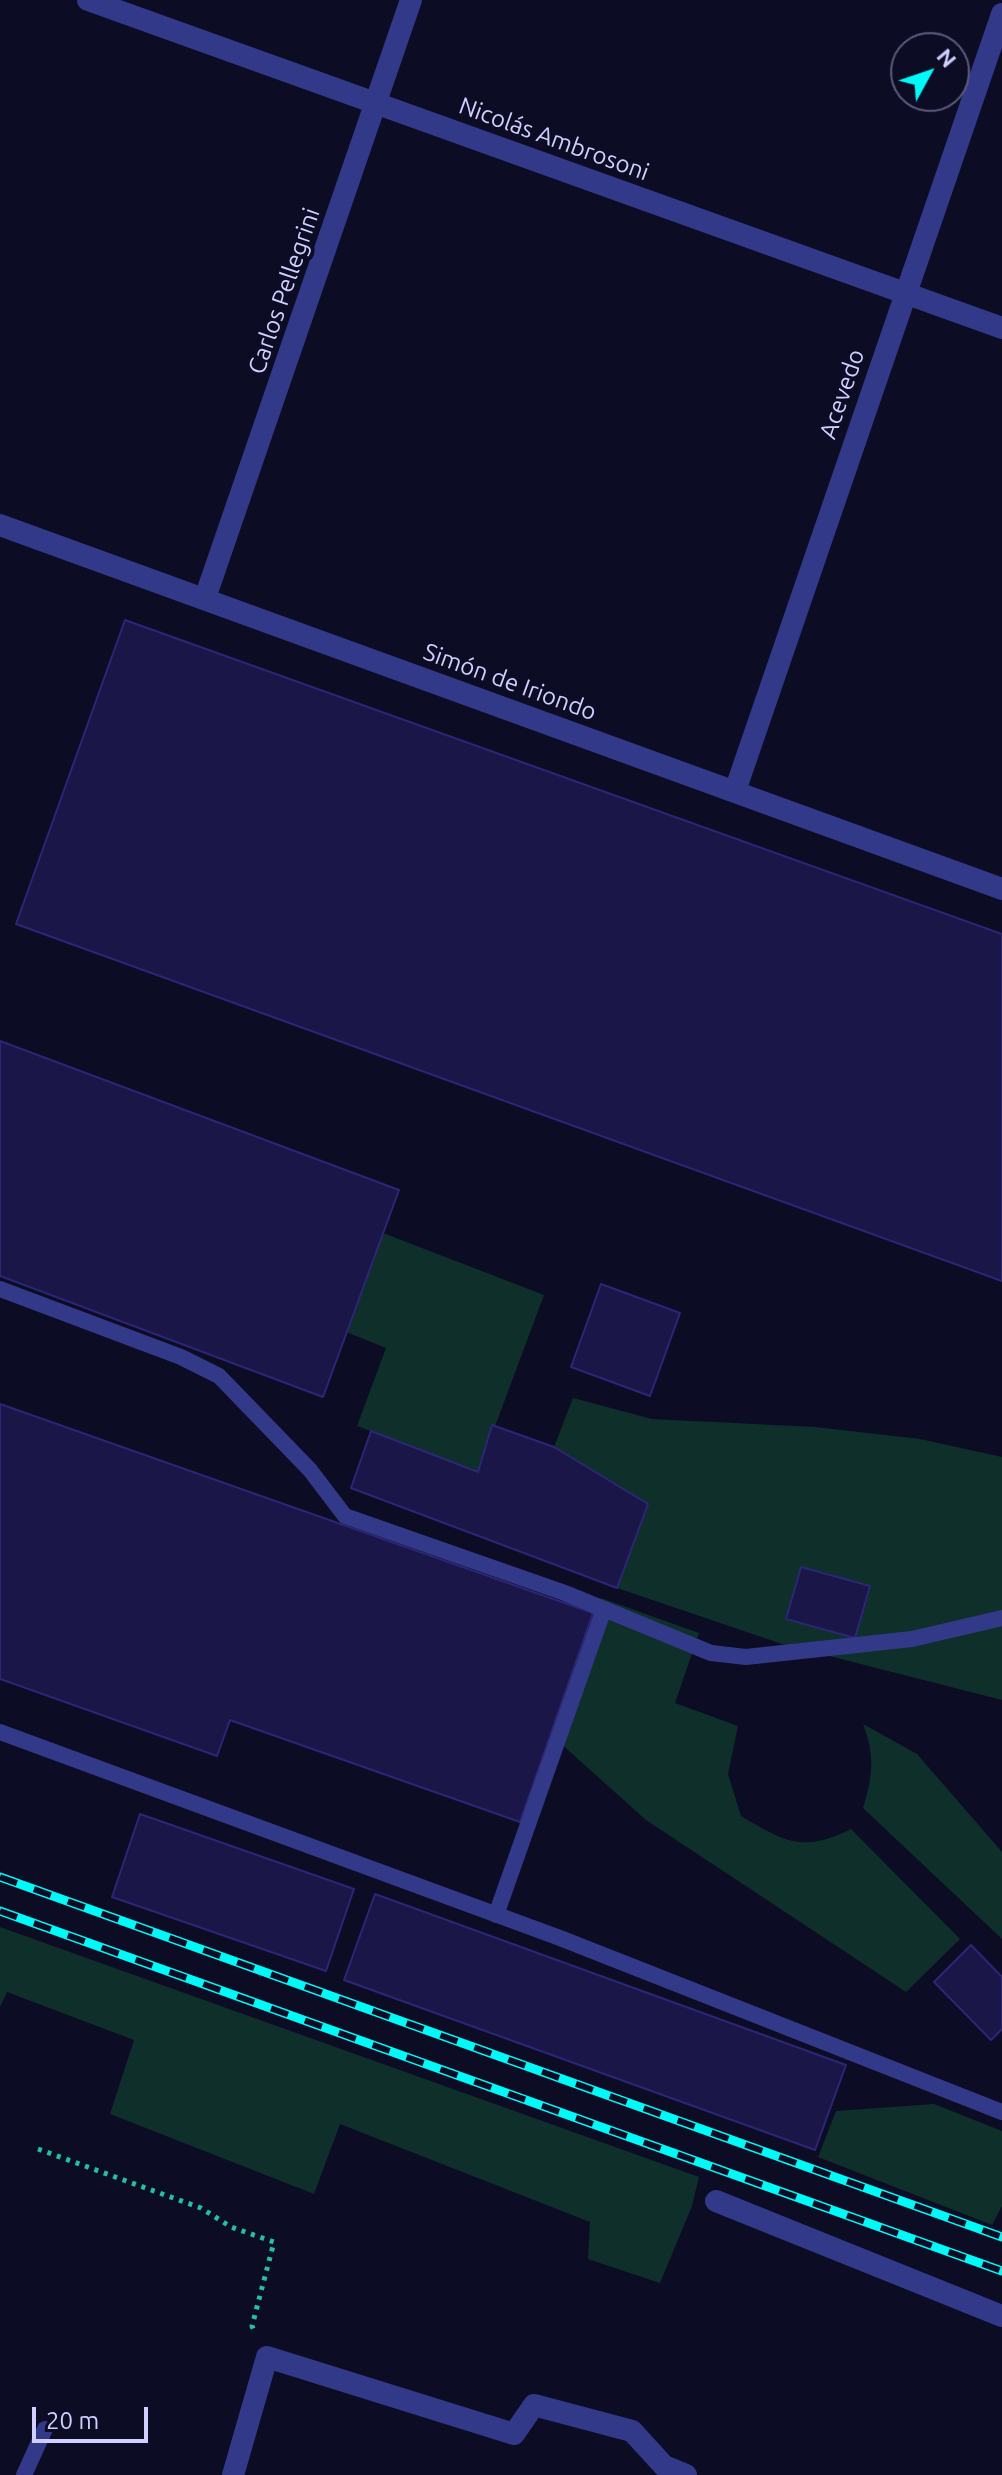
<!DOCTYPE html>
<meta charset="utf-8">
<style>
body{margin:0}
#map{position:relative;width:1002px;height:2475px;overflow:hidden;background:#0d0c25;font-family:Ubuntu,sans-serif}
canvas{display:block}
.north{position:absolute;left:890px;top:32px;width:80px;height:80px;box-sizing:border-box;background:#0d0c25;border:2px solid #5b5a7c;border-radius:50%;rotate:50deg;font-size:22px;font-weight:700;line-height:32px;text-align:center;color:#cfd0ff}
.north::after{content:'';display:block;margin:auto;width:28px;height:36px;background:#00faf7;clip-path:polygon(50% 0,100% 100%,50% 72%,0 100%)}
.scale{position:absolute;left:32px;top:2407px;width:116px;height:36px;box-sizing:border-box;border:4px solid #cfd0ff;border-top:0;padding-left:10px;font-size:24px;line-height:28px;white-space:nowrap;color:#cfd0ff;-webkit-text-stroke:6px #0d0c25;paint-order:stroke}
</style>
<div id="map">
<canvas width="1002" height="2475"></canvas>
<div class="north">N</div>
<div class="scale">20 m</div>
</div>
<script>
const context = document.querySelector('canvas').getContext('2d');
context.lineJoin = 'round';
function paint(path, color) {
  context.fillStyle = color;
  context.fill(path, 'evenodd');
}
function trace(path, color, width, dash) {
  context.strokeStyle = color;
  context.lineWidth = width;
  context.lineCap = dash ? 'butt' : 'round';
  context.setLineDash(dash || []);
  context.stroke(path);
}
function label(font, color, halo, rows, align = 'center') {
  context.font = font + ' Ubuntu,sans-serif';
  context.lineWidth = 8;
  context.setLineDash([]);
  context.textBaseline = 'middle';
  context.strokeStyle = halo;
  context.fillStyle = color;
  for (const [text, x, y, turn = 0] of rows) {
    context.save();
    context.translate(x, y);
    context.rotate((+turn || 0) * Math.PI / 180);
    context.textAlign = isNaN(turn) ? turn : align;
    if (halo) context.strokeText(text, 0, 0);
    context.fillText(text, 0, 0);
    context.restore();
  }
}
paint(new Path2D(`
 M383 1233 544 1295 478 1472 357 1426 386 1348 346 1332Z
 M573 1398 652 1419 815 1427 920 1439 1002 1457V1700L782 1644 617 1588 648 1504 554 1447Z
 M601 1598 699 1633 675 1703 738 1726 728 1774 741 1816C785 1842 803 1853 851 1829L960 1939 906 1992 646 1820 550 1734Z
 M863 1724 917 1754 1002 1852V1939L863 1808C873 1776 875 1755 863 1724Z
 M0 1927 699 2177 692 2206 660 2283 588 2259 590 2222 340 2124 314 2194 110 2114 134 2040 7 1992 0 2007Z
 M934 2104 1002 2131V2206L992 2225 818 2157 836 2111Z`), '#0e2f2a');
const building = new Path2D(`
 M125 620 1002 934V1281L16 924Z
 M0 1041 399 1190 323 1397 0 1276Z
 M601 1284 680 1313 650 1396 571 1367Z
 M0 1404 593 1613 520 1822 230 1720 217 1756 0 1679Z
 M492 1425 554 1447 648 1504 617 1588 351 1488 371 1431 478 1472Z
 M801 1567 870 1586 855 1638 786 1619Z
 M140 1814 354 1889 326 1971 112 1897Z
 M375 1894 846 2065 815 2150 344 1980Z
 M971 1945 1002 1977V2029L991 2040 934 1982Z`);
paint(building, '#1a1647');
trace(building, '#2c2676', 2);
trace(new Path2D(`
 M38 2149 201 2208 231 2227 274 2242 252 2326 254 2331`), '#22c0a4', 5, [4, 6]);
trace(new Path2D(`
 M0 1289 181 1357 219 1376 310 1470 345 1516 565 1593 711 1653 746 1657 912 1639 1002 1618
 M0 1732 560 1938 1002 2112
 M496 1915 604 1609
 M24 2475 45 2429`), '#323988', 16);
trace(new Path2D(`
 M88 0 1002 328
 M205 598 411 0
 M735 791 1002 14
 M716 2201 1002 2316
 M233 2475 267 2357 514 2434 534 2405 632 2431 664 2466 686 2475`), '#323988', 22);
trace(new Path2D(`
 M0 525 1002 889`), '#323988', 22);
const rail = new Path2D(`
 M0 1877 1002 2237
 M0 1911 1002 2271`);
trace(rail, '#00faf7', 9);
trace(rail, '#0d0c25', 6, [18]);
label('24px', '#cfd0ff', '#0d0c25', [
 ["Nicolás Ambrosoni",554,139,20],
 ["Carlos Pellegrini",284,291,-71],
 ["Acevedo",842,394,-71],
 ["Simón de Iriondo",510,682,20]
]);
</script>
